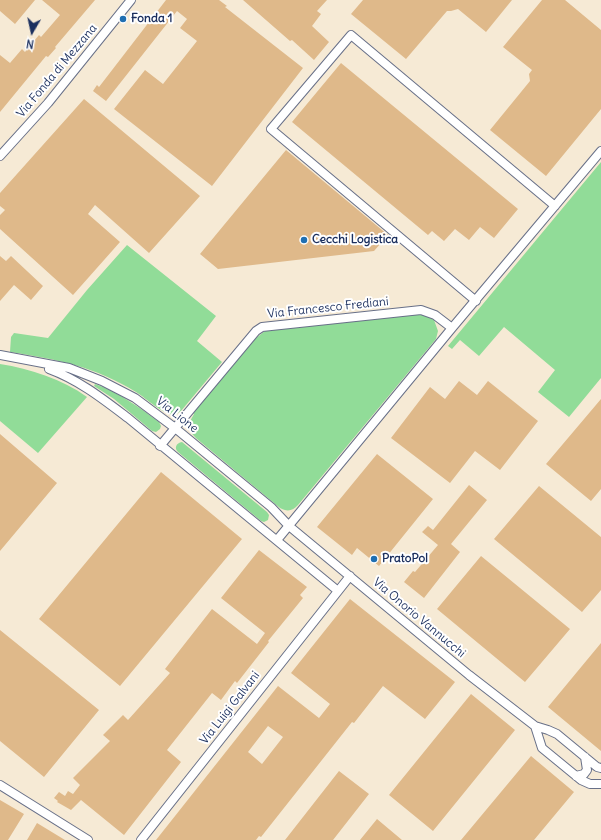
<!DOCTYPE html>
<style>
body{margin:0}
#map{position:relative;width:601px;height:840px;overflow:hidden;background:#f6ead5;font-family:Delius,sans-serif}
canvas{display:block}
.north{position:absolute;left:12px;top:12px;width:40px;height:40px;-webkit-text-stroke:3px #fff;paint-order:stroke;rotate:189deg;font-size:11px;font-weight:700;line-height:16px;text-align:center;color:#1b2f5e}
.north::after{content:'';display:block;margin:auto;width:14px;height:18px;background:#1b2f5e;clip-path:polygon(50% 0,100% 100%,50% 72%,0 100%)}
</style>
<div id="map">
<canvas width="601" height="840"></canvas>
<div class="north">N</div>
</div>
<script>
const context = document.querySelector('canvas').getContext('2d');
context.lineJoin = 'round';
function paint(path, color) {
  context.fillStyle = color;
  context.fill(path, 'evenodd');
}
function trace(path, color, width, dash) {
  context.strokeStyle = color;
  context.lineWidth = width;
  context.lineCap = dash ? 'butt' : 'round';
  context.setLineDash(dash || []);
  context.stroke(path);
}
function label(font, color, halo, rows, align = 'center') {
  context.font = font + ' Delius,sans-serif';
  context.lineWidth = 4;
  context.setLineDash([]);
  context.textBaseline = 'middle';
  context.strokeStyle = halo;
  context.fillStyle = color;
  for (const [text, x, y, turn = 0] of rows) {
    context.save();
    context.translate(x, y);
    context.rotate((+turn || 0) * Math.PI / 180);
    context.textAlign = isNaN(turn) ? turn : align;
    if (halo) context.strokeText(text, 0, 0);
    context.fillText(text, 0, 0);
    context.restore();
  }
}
paint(new Path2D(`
 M601 162V378L569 417 538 392 555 370 504 327 479 356 460 340 452 349 448 346Z
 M127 245 216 316 197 341 222 362 181 411 175 415C163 415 146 398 136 392 96 367 56 359 10 352L11 337 14 333 48 338 87 290Z
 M423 314 434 320 438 331 436 339 298 505C293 511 287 512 280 508L197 439C187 429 187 426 194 414L193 413 256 338 265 331Z
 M0 364C31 369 62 379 87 397L38 453 0 421Z
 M95 384C118 392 139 407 159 422L161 426 160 429 156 432 152 431 114 399 94 386Z
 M182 442 267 512 269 515 268 520 264 522 261 521 178 452C174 448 176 443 182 442Z`), '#91dc98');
paint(new Path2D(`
 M0 0H35L15 24 0 11Z
 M42 0H95L55 47 56 48 48 57 46 56 0 112V55L10 63 22 49 25 52 39 35 41 37 60 15Z
 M166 0H219L227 6 225 7 303 68 212 186 114 109 145 70 163 84 197 41 180 28 187 19 177 11 106 101 93 91 97 85 99 87Z
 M243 0H327L317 11 321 14 312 26 329 42 314 60 292 40 290 41Z
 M363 0H512L486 32 458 9 451 11H447L406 59 351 14Z
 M542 0H565L601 30V109L546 176 490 130 530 81 529 74 532 70 503 47Z
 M341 63 518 209 494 238 480 227 469 240 455 229 444 241 432 231 428 235 292 122Z
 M84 99 200 196 149 253 95 205 88 214 120 242 73 295 0 229V215L5 210 0 206V193Z
 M286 150 388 235 374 251 218 269 200 254Z
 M0 256 6 261 11 256 43 286 31 300 14 285 0 301Z
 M459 381 477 395 488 381 538 421 500 470 475 451 450 483 391 438 430 387 445 399Z
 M601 399V489L591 501 546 464Z
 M0 434 57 483 0 551Z
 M377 454 433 499 379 566 357 548 352 555 317 527Z
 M161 472 242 539 120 686 39 619Z
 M469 485 487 500 451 544 460 552 424 598 404 582 413 571 415 572 438 545 422 532 428 526 433 530Z
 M539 486 601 537V590L582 612 494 539Z
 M259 550 307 587 300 595 303 598 268 641 269 642 237 683 235 681 221 700 212 693 167 750 181 762 124 835 81 800 71 810 57 802 58 801 54 798 59 792 65 796 68 791 73 794 80 785 73 778 110 741 103 735 123 715 128 720 170 673 165 669 212 609 257 644 265 633 221 598Z
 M481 556 570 629 525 682 437 609Z
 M350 599 455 682 425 719 383 686 354 723 352 722 261 837 259 836 256 840H156L278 686 319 718 330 704 291 673ZM268 726 283 737 262 764 248 752Z
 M0 630 99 710 44 777 0 741Z
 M601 643V751L548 707Z
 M471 694 515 730 433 831 389 795Z
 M531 756 574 792 534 840H461Z
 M339 771 369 794 333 840H285Z
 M0 800 24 814 8 840H0Z
 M377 819 402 840H360Z
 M37 823 65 840H27Z`), '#dfb98a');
const minor = new Path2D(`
 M0 156 48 103 131 0
 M476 301 271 129 351 35 555 206
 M0 355 69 368 102 381 135 398 175 428 271 507 289 526 469 675 535 726 548 730 557 734 597 767 601 768
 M49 369C79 380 103 399 128 418L338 591
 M160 446 256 331 262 327 421 310 435 315 452 328
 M277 540 452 328 601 151
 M535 726 542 748 581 780 590 784H601
 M576 776 584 774 587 770 585 757
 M0 785 88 840
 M141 840 350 576`);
trace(minor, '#687088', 10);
trace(minor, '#fff', 8);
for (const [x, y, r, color] of [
 [123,19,4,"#1f6fb2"],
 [304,240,4,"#1f6fb2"],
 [374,559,4,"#1f6fb2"]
]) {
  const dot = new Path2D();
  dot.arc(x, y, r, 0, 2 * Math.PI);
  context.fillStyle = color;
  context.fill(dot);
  trace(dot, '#fff', 1.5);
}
label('bold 12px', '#1b2f5e', '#fff', [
 ["Fonda 1",131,19],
 ["Cecchi Logistica",312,240],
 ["PratoPol",382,559]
], 'left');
label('12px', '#1b2f5e', '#fff', [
 ["Via Fonda di Mezzana",57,71,-50],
 ["Via Francesco Frediani",328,308,-6],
 ["Via Lione",177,415,38],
 ["Via Onorio Vannucchi",419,618,40],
 ["Via Luigi Galvani",230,708,-52]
]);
</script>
